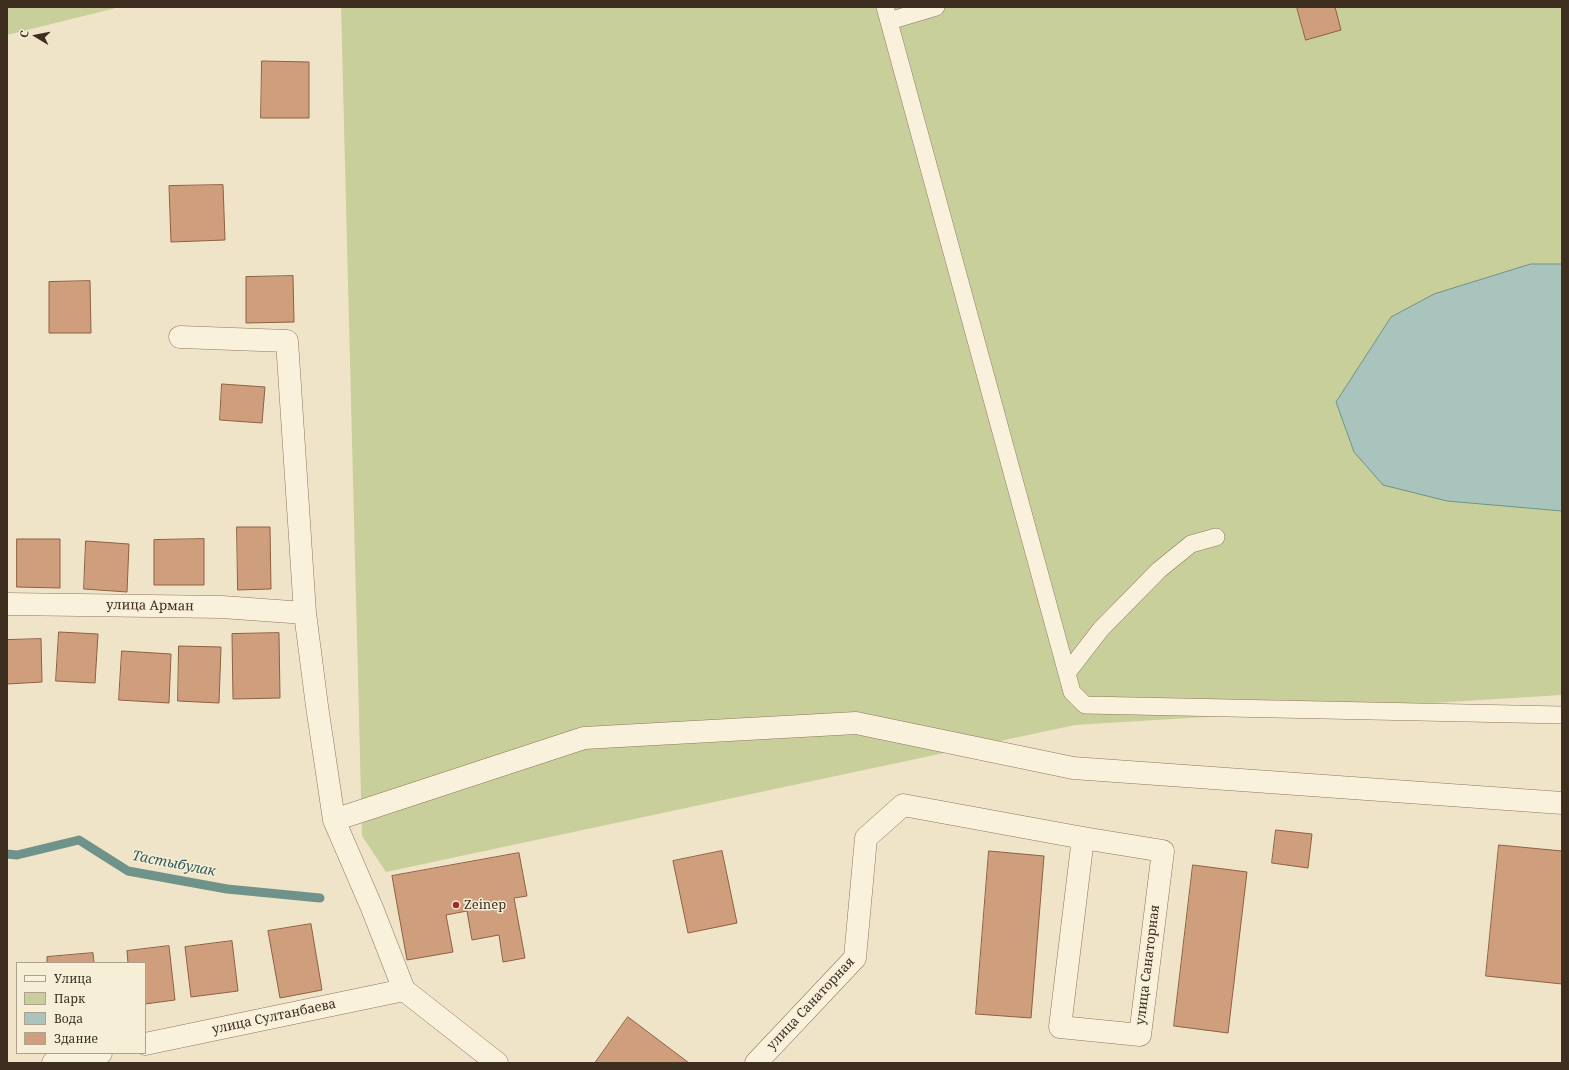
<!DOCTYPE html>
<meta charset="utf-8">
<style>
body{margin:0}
#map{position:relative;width:1569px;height:1070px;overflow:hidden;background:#f0e4c8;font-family:"Noto Serif",serif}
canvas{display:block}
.frame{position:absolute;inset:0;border:8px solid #3d2e20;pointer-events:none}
.legend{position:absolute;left:16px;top:962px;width:130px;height:92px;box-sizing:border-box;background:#f7eed8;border:1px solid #ada18e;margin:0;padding:5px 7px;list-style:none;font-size:12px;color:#3d2e20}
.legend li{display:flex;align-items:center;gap:8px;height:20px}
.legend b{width:20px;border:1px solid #ada18e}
.north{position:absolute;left:16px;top:16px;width:40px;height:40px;-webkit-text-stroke:3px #f7eed8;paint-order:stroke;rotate:280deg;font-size:11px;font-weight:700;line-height:16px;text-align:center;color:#3d2e20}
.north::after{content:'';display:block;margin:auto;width:14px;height:18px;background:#3d2e20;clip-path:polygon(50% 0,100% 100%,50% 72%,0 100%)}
</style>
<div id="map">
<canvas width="1569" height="1070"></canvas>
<div class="frame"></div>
<ul class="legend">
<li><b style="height:5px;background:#faf1dc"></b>Улица</li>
<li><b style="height:11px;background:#c9cf9b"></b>Парк</li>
<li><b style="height:11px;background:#a9c4bc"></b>Вода</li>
<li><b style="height:11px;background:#cf9f7d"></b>Здание</li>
</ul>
<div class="north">С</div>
</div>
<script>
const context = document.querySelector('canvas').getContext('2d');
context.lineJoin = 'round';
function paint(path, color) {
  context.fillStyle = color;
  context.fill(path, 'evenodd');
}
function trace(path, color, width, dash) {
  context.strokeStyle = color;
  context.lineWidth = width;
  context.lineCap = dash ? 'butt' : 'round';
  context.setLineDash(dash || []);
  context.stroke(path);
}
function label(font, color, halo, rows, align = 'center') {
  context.font = font + ' "Noto Serif",serif';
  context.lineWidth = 3;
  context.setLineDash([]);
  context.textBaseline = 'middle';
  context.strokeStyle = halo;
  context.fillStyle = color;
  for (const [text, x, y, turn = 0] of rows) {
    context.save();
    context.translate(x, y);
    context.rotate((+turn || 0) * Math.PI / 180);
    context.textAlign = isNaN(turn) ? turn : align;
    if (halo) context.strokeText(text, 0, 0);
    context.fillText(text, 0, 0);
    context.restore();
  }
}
paint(new Path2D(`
 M7 7H120L7 35Z
 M341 7H1562V695L1075 725 386 872 362 836Z`), '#c9cf9b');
const water = new Path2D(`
 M1531 264H1562V511L1447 501 1383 485 1354 452 1336 402 1391 317 1434 294Z`);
paint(water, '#a9c4bc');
trace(water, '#6f938a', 1);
trace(new Path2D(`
 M7 854 17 855 79 840 128 871 227 889 320 898`), '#6f938a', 9);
const building = new Path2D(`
 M1297 7H1335L1341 30 1306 40Z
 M262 61 309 62V118H261Z
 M223 185 225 240 171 242 169 186Z
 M293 276 294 322 246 323V277Z
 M90 281 91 333H49V282Z
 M222 384 265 387 262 423 220 420Z
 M237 527H270L271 589 238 590Z
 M17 539H60V588L17 587Z
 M204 539V585H154V540Z
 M86 541 129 544 127 592 84 589Z
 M59 632 98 634 95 683 56 681Z
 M279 633 280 698 233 699 232 634Z
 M41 639 42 682 7 684V640Z
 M179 646 221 647 219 703 178 701Z
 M122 651 171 654 169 703 119 700Z
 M1276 830 1312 834 1308 868 1272 863Z
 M1499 845 1562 851V984L1486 976Z
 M722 851 737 923 688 933 673 861Z
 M989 851 1044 856 1031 1018 976 1014Z
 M519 853 527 896 514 898 525 958 503 962 499 935 472 940 467 911 446 915 453 952 407 960 392 876Z
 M1193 865 1247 872 1228 1033 1174 1026Z
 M311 924 322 990 280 998 268 931Z
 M232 941 238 991 191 997 185 947Z
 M169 946 175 1000 145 1004V963H128L127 951Z
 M93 953 94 963H47V957Z
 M628 1017 689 1063H595Z`);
paint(building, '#cf9f7d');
trace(building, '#8d5f41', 1);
const service = new Path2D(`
 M885 7 1072 692 1085 705 1562 715
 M889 21 936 7
 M1067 673 1101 629 1159 570 1191 544 1216 537`);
const minor = new Path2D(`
 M180 337 287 341 305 613
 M7 604 222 607 305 613 317 706 334 820 372 908 404 990 497 1063
 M334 820 584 738 856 723 1073 768 1562 803
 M145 1044 404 990
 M53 1063 101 1053
 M756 1063 855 958 866 838 903 805 1083 838 1163 851 1140 1035 1060 1027 1083 838`);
trace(service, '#8d765c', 18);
trace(minor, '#8d765c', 23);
trace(service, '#faf1dc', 17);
trace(minor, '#faf1dc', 22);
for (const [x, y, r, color] of [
 [456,905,4,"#9e2a2b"]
]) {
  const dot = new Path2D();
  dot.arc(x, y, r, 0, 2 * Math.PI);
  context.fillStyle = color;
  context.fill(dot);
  trace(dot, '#f7eed8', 1.5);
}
label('13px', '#3d2e20', '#f7eed8', [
 ["улица Арман",150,606,1],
 ["улица Санаторная",1148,965,-83],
 ["улица Санаторная",811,1004,-47],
 ["улица Султанбаева",274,1017,-12]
]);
label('13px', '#3d2e20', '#f7eed8', [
 ["Zeinep",464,905]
], 'left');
label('italic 14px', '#2f5d5a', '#f7eed8', [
 ["Тастыбулак",174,864,11]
]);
</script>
